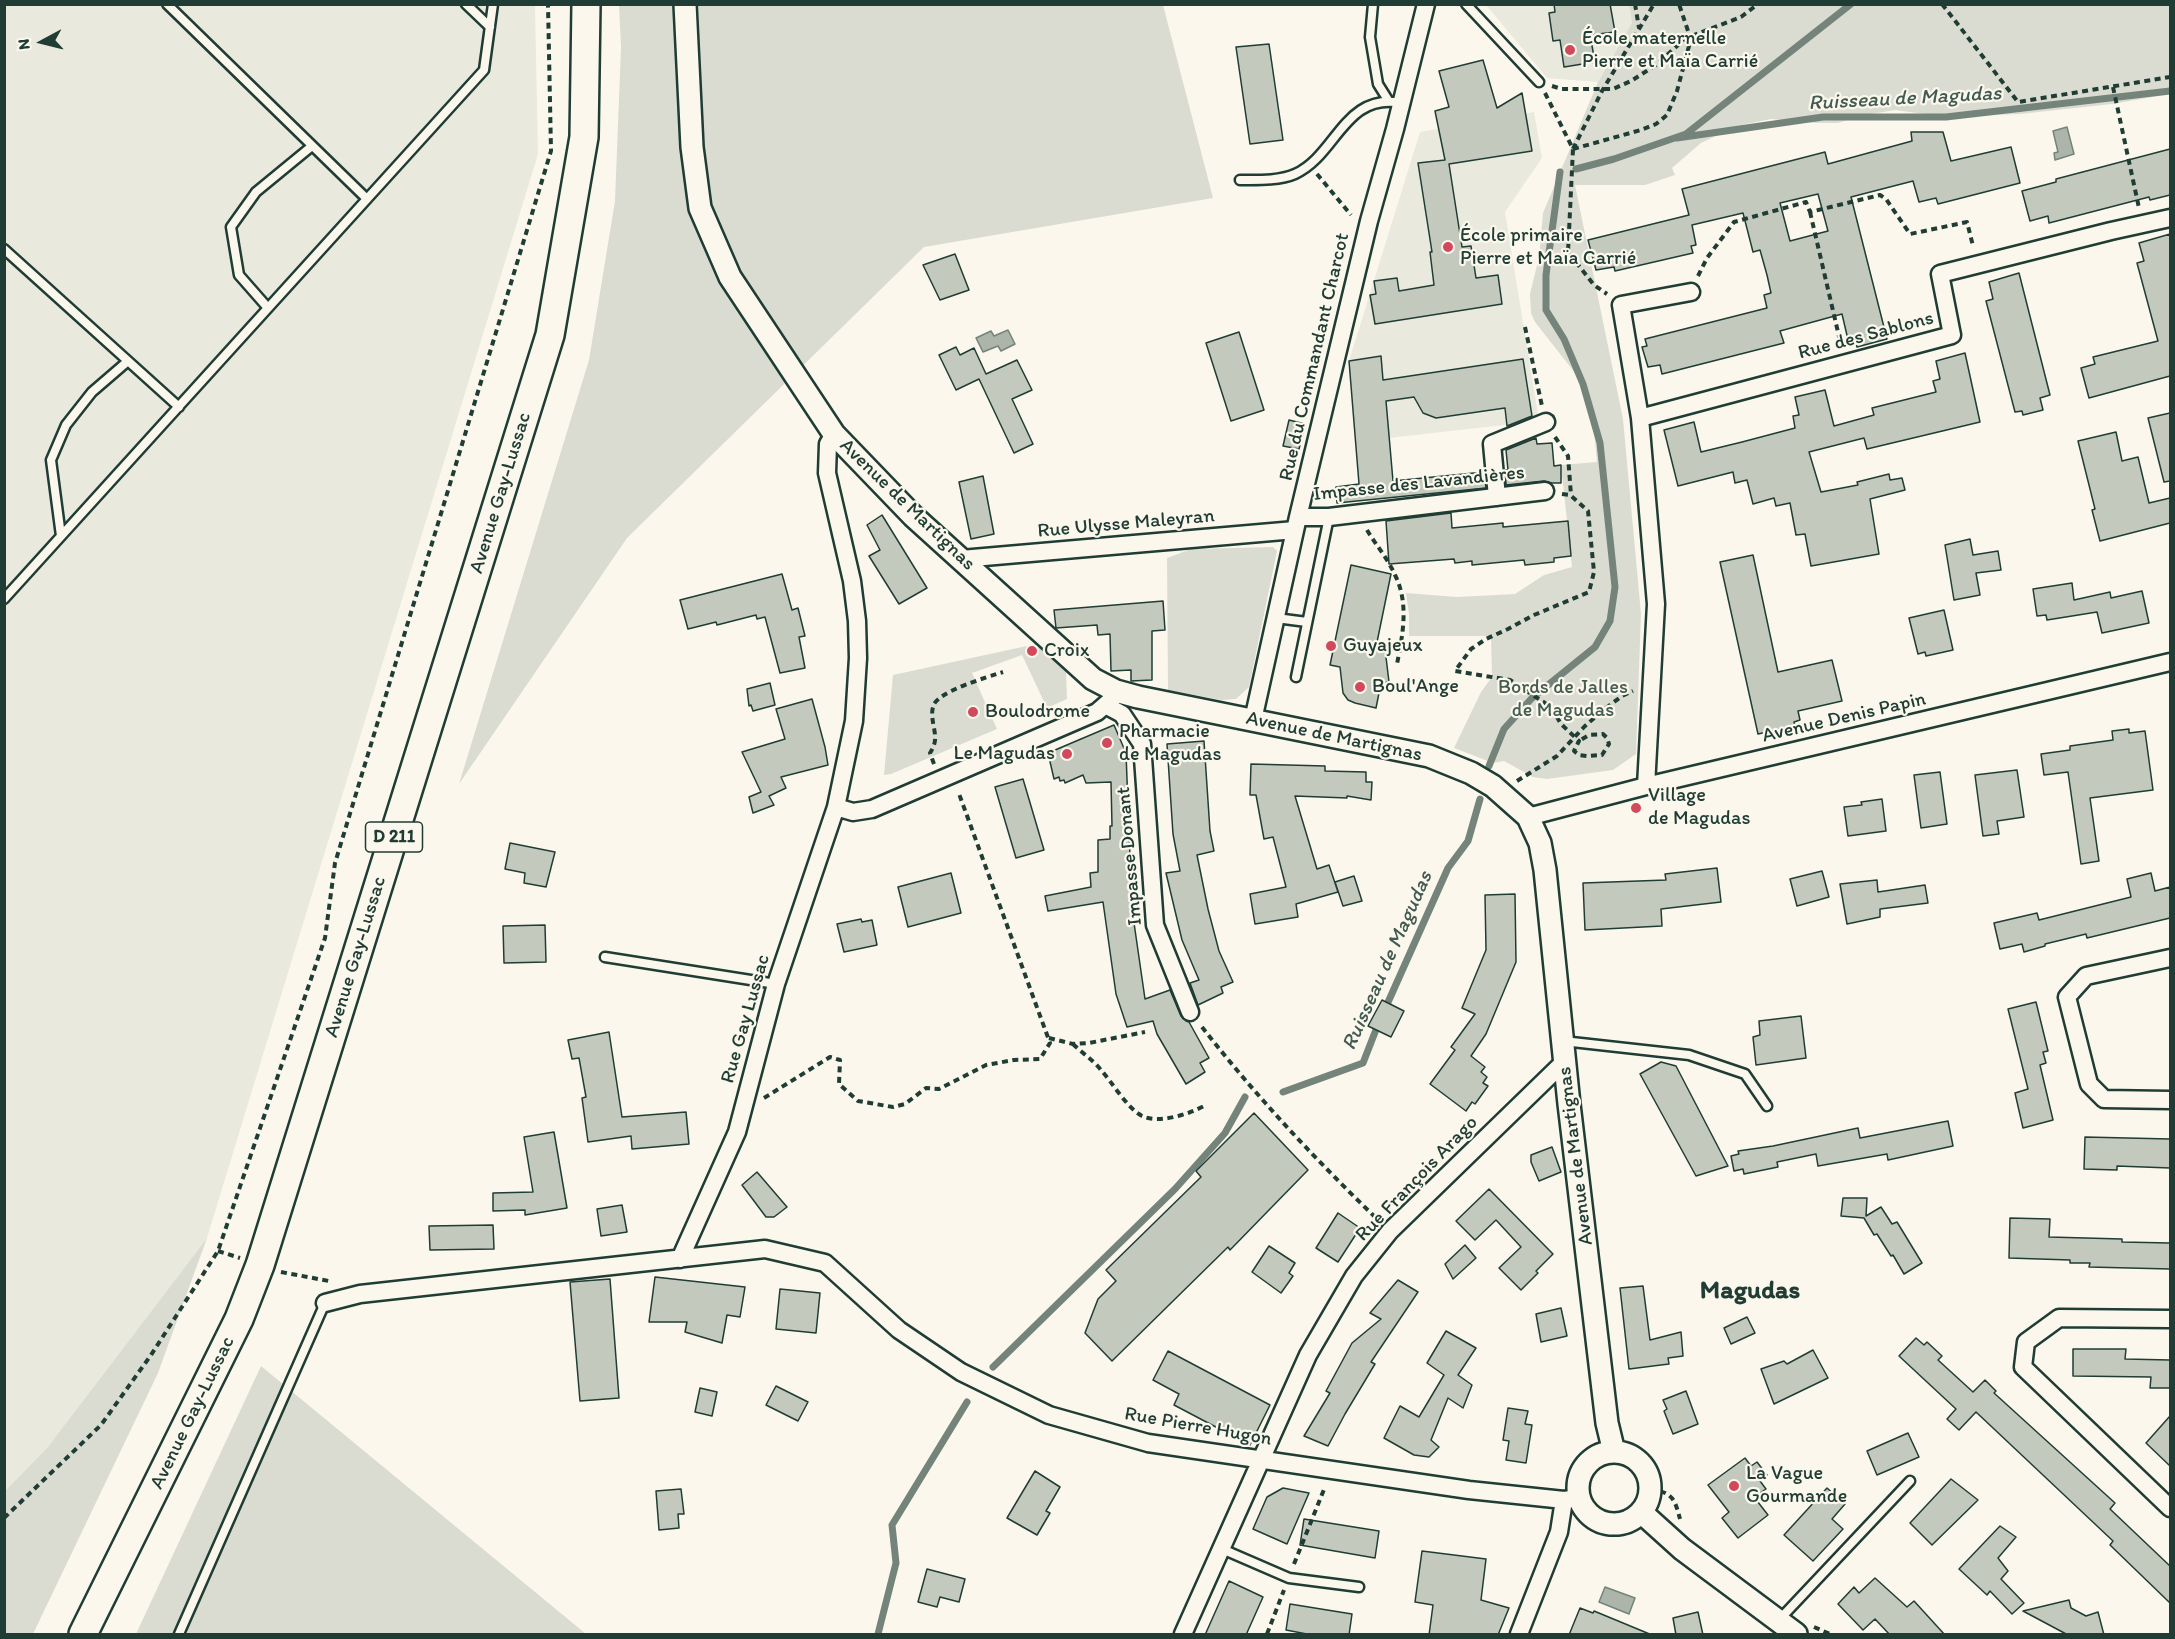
<!DOCTYPE html>
<meta charset="utf-8">
<style>
body{margin:0}
#map{position:relative;width:2175px;height:1639px;overflow:hidden;background:#fbf7ec;font-family:Itim,sans-serif}
canvas{display:block}
.frame{position:absolute;inset:0;border:6px solid #1f3d34;pointer-events:none}
.north{position:absolute;left:12px;top:12px;width:60px;height:60px;-webkit-text-stroke:4px #fbf7ec;paint-order:stroke;rotate:263deg;font-size:16px;font-weight:700;line-height:24px;text-align:center;color:#1f3d34}
.north::after{content:'';display:block;margin:auto;width:21px;height:27px;background:#1f3d34;clip-path:polygon(50% 0,100% 100%,50% 72%,0 100%)}
</style>
<div id="map">
<canvas width="2175" height="1639"></canvas>
<div class="frame"></div>
<div class="north">N</div>
</div>
<script>
const context = document.querySelector('canvas').getContext('2d');
context.lineJoin = 'round';
function paint(path, color) {
  context.fillStyle = color;
  context.fill(path, 'evenodd');
}
function trace(path, color, width, dash) {
  context.strokeStyle = color;
  context.lineWidth = width;
  context.lineCap = dash ? 'butt' : 'round';
  context.setLineDash(dash || []);
  context.stroke(path);
}
function label(font, color, halo, rows, align = 'center') {
  context.font = font + ' Itim,sans-serif';
  context.lineWidth = 4.5;
  context.setLineDash([]);
  context.textBaseline = 'middle';
  context.strokeStyle = halo;
  context.fillStyle = color;
  for (const [text, x, y, turn = 0] of rows) {
    context.save();
    context.translate(x, y);
    context.rotate((+turn || 0) * Math.PI / 180);
    context.textAlign = isNaN(turn) ? turn : align;
    if (halo) context.strokeText(text, 0, 0);
    context.fillText(text, 0, 0);
    context.restore();
  }
}
paint(new Path2D(`
 M5 5H535L538 154 207 1238 47 1448 5 1491Z
 M1486 5H1629L1632 23 1598 82 1547 78Z
 M1534 112 1542 158 1505 212 1539 421 1389 438 1387 414 1354 417 1349 361 1420 132Z`), '#eae9de');
paint(new Path2D(`
 M619 5H1163L1213 198 924 247 627 538 459 784 589 360 615 201 621 47Z
 M1629 5H2170V94L2112 104 2020 114 1946 117 1895 110 1859 116 1838 123H1817L1771 119 1737 126 1701 143 1672 168 1675 175 1645 185H1575L1623 419 1641 614 1636 754 1613 770 1547 779 1533 777 1504 761 1493 763 1454 748 1481 692 1492 677 1491 636H1409V614L1406 593 1457 597 1515 594 1544 575 1572 567 1561 465 1597 462 1593 420 1586 387 1535 322 1531 313 1530 294 1539 257 1543 213 1598 82 1632 23Z
 M1273 547 1277 551 1249 687 1236 699 1221 700 1168 690 1167 558 1191 549Z
 M1036 644 1066 672 1067 699 1047 708 1022 655 972 673 997 729 891 774 884 775 893 675Z
 M207 1238 158 1373 33 1634H5V1491L47 1448Z
 M261 1366 586 1634H136Z`), '#dbdcd1');
const water = new Path2D(`
 M2067 127 2074 154 2055 160 2054 153 2058 152 2053 131Z
 M1008 330 1015 344 1001 351 998 346 983 352 976 338 991 331 994 336Z
 M1605 1587 1635 1598 1629 1614 1599 1602Z`);
paint(water, '#adb4aa');
trace(water, '#74847b', 1.5);
trace(new Path2D(`
 M1677 138 1823 117H1946L2170 91
 M1576 169 1614 159 1686 134 1851 4
 M1489 766 1504 729 1532 698 1595 647 1610 621 1615 587 1600 443 1583 384 1564 339 1546 310V275L1560 172
 M1385 1009 1448 868 1468 841 1480 799
 M1283 1092 1363 1063 1379 1022
 M993 1367 1175 1189 1225 1133 1245 1097
 M878 1634 896 1563 892 1525 967 1402`), '#74847b', 7);
const building = new Path2D(`
 M1554 4H1610L1615 32 1590 35 1595 62 1564 67 1560 40 1553 41 1549 13 1555 12Z
 M1269 44 1283 140 1250 144 1236 47Z
 M1483 60 1497 108 1522 93 1532 151 1449 164 1462 247 1471 246 1476 278 1498 275 1502 304 1375 324 1370 295 1376 294 1374 281 1397 278 1399 291 1434 285 1430 252H1432L1418 163 1445 160 1435 111 1449 107 1439 71Z
 M1911 132H1943L1951 161 2011 147 2020 183 1938 204 1936 198 1919 202 1913 181 1851 197 1887 339 1857 347 1856 343 1849 344 1842 314 1780 331 1784 343 1662 374 1660 365 1648 367 1642 347 1647 346 1645 339 1767 308 1764 295 1771 293 1767 275 1760 250 1753 252 1743 213 1692 225 1696 245 1691 246 1693 253 1615 271 1614 267 1596 270 1588 240 1689 215 1682 189 1825 152 1828 164 1912 141ZM1818 194 1828 231 1790 241 1780 203Z
 M2170 149V195L2150 200 2149 197 2049 223 2048 216 2030 221 2022 191 2056 182V179Z
 M2170 234V376L2089 398 2081 368 2095 364 2093 357 2158 341 2137 263 2144 261 2139 243Z
 M955 254 969 290 940 300 923 265Z
 M2019 273 2050 395 2040 398 2043 410 2023 415 2022 411 2015 412 1986 301 1993 299 1989 282Z
 M1239 332 1264 410 1231 421 1206 343Z
 M956 347 960 355 974 348 986 374 1017 360 1032 390 1012 399 1033 444 1014 453 979 379 956 390 939 355Z
 M1965 353 1980 422 1867 449 1864 438 1809 452 1821 492 1858 485 1857 482 1889 474 1890 480 1902 478 1905 490 1870 499 1879 554 1811 566 1805 534 1796 535 1790 503 1776 506 1774 498 1753 504 1747 480 1735 483 1733 472 1678 486 1664 430 1694 422 1701 452 1742 442 1795 428 1793 416 1799 415 1795 397 1825 390 1834 426 1874 415 1872 408 1936 392 1933 381 1940 379 1936 361Z
 M1381 356 1383 380 1523 359 1532 416 1507 426 1505 408 1436 418 1423 413 1414 397 1386 401 1393 481 1484 472 1486 488 1337 503 1336 487 1359 484 1349 361Z
 M2170 413V481L2164 482 2148 418Z
 M1289 420 1305 424 1299 449 1283 446Z
 M2116 432 2122 461 2138 457 2149 503 2170 498V523L2100 541 2092 510 2095 509 2078 441Z
 M1536 438 1537 444 1552 443 1554 466 1561 465V483H1552L1544 481 1506 485 1505 470H1508L1506 450Z
 M983 476 994 534 971 539 959 482Z
 M1451 513 1452 528 1503 523V527L1568 521 1571 556 1554 558V562L1525 565 1524 560 1472 565V561L1455 563 1454 559 1389 564 1386 521Z
 M882 515 927 588 899 604 869 556 880 550 867 525Z
 M1970 539 1973 555 1998 551 2001 570 1976 573 1980 595 1954 600 1945 545Z
 M1753 555 1778 672 1832 660 1842 701 1798 711 1800 720 1794 722 1795 726 1758 734 1720 562Z
 M1351 565 1391 574 1376 647 1385 649 1389 682 1381 683 1376 708 1355 703 1348 700 1343 693 1340 667 1330 665Z
 M782 574 792 610 798 608 805 636 799 637 805 668 780 673 765 617 757 619 756 615 717 625 716 622 688 629 680 600Z
 M2072 583 2074 600 2110 592 2111 598 2142 591 2149 623 2102 633 2097 612 2047 620 2046 615 2037 616 2033 589Z
 M1163 601 1165 630 1152 631V680L1131 681V670L1111 671 1110 634 1098 635 1097 625 1056 628 1054 610Z
 M1944 610 1953 650 1926 656 1925 652 1918 654 1909 618Z
 M770 683 775 705 753 711 751 705 749 706 747 689Z
 M812 699 825 747 828 765 781 777 786 788 769 796 774 805 753 813 749 797 761 792 742 752 785 739 776 709Z
 M1114 725 1126 753 1132 909 1145 999 1170 990 1181 1016 1189 1022 1209 1058 1200 1063 1205 1072 1186 1084 1157 1034 1153 1021 1127 1027 1116 994 1103 902 1048 911 1045 896 1091 887 1090 873 1098 872V840L1110 839V826H1112L1111 782 1086 783 1083 775 1065 783 1064 780 1060 781 1059 777 1054 779 1048 753Z
 M2129 729V733L2145 731 2153 790 2090 798 2099 861 2081 864 2068 772 2044 775 2041 754 2070 750V746L2113 740 2112 731Z
 M1204 741 1210 831 1214 851 1197 855 1208 909 1219 951 1233 982 1221 987 1223 993 1198 1005 1190 983 1199 980 1182 940 1166 873 1180 871 1173 834 1167 744Z
 M1251 764 1325 766V771L1366 772V782H1372L1371 800 1347 796V798L1295 796 1317 869 1329 865 1338 892 1296 904 1298 917 1255 924 1250 894 1286 887 1273 837 1264 839 1256 795H1250Z
 M2017 770 2024 817 1997 821 1999 834 1983 836 1975 775Z
 M1940 772 1947 824 1921 828 1914 775Z
 M1023 779 1044 850 1016 858 995 787Z
 M1882 799 1886 831 1848 836 1844 807 1862 805 1861 802Z
 M510 843 555 852 546 887 524 883 525 873 505 869Z
 M1717 868 1721 902 1661 909 1662 926 1585 930 1583 883 1666 880 1665 874Z
 M1822 871 1829 897 1797 906 1790 879Z
 M951 873 961 913 908 927 898 887Z
 M2151 873 2155 891 2170 887V918L2087 938 2086 934 2045 944V946L2024 952 2022 944 2000 949 1994 923 2037 913 2039 920 2131 897 2127 879Z
 M1354 876 1362 901 1343 906 1335 882Z
 M1877 880 1878 892 1925 885 1928 903 1880 909V917L1847 924 1840 884Z
 M1515 894 1516 962 1486 1034 1471 1056 1485 1067 1481 1072 1487 1077 1483 1083 1488 1086 1475 1104 1472 1102 1466 1111 1430 1084 1455 1050 1451 1047 1475 1014 1462 1008 1486 950 1485 895Z
 M861 919 862 922 872 920 877 945 844 952 837 924Z
 M545 925 546 962 504 963 503 926Z
 M1382 1000 1404 1011 1391 1037 1368 1026Z
 M2036 1002 2048 1051 2043 1052 2046 1063 2040 1065 2053 1120 2023 1128 2015 1093 2028 1089 2008 1009Z
 M1801 1016 1806 1058 1756 1065 1753 1037 1760 1035 1759 1021Z
 M609 1032 622 1117 686 1112 689 1144 632 1149 631 1136 588 1142 582 1098 586 1097 579 1058 572 1059 568 1040Z
 M1661 1062 1676 1066 1728 1166 1696 1176 1640 1074Z
 M1254 1113 1308 1170 1230 1250 1228 1247 1112 1361 1085 1333 1098 1299 1116 1281 1106 1270 1201 1177 1196 1171Z
 M1948 1121 1953 1146 1888 1160 1887 1154 1818 1166 1816 1154 1777 1162 1778 1167 1744 1174 1743 1169 1734 1171 1731 1156 1739 1154 1738 1151 1773 1146 1858 1128 1860 1138Z
 M554 1132 567 1208 525 1215V1210L493 1211V1193L533 1192 524 1137Z
 M2085 1137 2170 1139V1168L2117 1166V1170L2084 1169Z
 M1552 1147 1561 1172 1539 1181 1531 1162V1155Z
 M757 1172 787 1207 774 1217H766L742 1185Z
 M1489 1189 1553 1254 1536 1271 1538 1273 1521 1290 1499 1268 1521 1247 1496 1220 1475 1240 1456 1221Z
 M1843 1198H1867L1866 1216 1881 1207 1892 1224 1897 1222 1922 1263 1904 1274 1893 1255 1891 1256 1877 1234 1874 1235 1864 1218 1841 1216Z
 M622 1205 627 1232 601 1236 597 1209Z
 M1338 1213 1360 1228 1338 1262 1316 1248Z
 M2010 1218 2050 1219 2049 1237 2122 1239V1242L2170 1243V1269L2089 1267 2090 1263H2070V1260L2009 1258Z
 M493 1225 494 1249 430 1250 429 1226Z
 M1465 1245 1476 1258 1453 1279 1445 1264Z
 M1269 1246 1295 1263 1289 1273 1293 1276 1281 1293 1252 1272Z
 M655 1277 745 1287 740 1317 727 1315 722 1343 685 1332 687 1322H649Z
 M610 1279 619 1398 580 1401 570 1282Z
 M1398 1280 1418 1292 1371 1362 1375 1364 1345 1414 1328 1446 1304 1436 1330 1393 1326 1391 1352 1343 1381 1319 1370 1313Z
 M1643 1286 1650 1340 1681 1332 1683 1356 1668 1358 1669 1364 1629 1369 1620 1288Z
 M780 1289 820 1293 816 1333 776 1329Z
 M1561 1308 1567 1336 1541 1342 1536 1314Z
 M1747 1317 1755 1333 1731 1344 1724 1328Z
 M1446 1331 1476 1348 1458 1375 1472 1385 1463 1408 1448 1398 1431 1440 1439 1447 1429 1457 1414 1455 1384 1438 1400 1406 1419 1417 1444 1375 1427 1363Z
 M1916 1338 1924 1345 1927 1342 1942 1356 1938 1360 1973 1392 1985 1380 1996 1391 1994 1393 2115 1503 2110 1509 2170 1566V1603L2110 1545 2113 1541 1976 1412 1959 1430 1947 1419 1956 1409 1899 1356Z
 M2073 1349H2126L2125 1359 2170 1360V1388H2150L2151 1377 2073 1376Z
 M1813 1350 1828 1378 1774 1404 1761 1369 1784 1361 1787 1364Z
 M1168 1351 1270 1405 1250 1445 1174 1405 1179 1394 1153 1380Z
 M776 1386 808 1402 798 1421 766 1405Z
 M700 1388 717 1392 712 1416 695 1412Z
 M1686 1391 1698 1424 1673 1434 1664 1411 1667 1409 1663 1400Z
 M1508 1408 1528 1411 1525 1424 1532 1425 1526 1463 1506 1460 1509 1441 1503 1440Z
 M2170 1416V1466L2146 1443Z
 M1908 1433 1919 1457 1877 1475 1867 1451Z
 M1745 1458 1751 1466 1757 1462 1767 1475 1760 1481 1766 1489 1754 1497 1768 1515 1738 1538 1722 1518 1729 1512 1708 1485Z
 M1035 1471 1060 1487 1046 1511 1050 1513 1037 1535 1007 1518Z
 M1951 1479 1978 1500 1932 1545 1910 1523Z
 M1283 1488 1309 1493 1287 1544 1253 1529 1267 1497Z
 M1827 1488 1845 1504 1832 1519 1843 1529 1813 1561 1784 1535Z
 M681 1489 684 1514H678L679 1528 659 1530 656 1491Z
 M1304 1519 1379 1531 1375 1558 1300 1545Z
 M2000 1526 2016 1537 1998 1558 2008 1571 2001 1579 2024 1603 2012 1614 1990 1591 1987 1595 1959 1569Z
 M1422 1551 1486 1559 1481 1600 1509 1608 1498 1635H1429L1433 1605 1415 1602Z
 M927 1569 965 1579 959 1602 940 1597 937 1607 918 1602Z
 M1875 1578 1907 1607 1914 1601 1945 1635H1890L1875 1619 1863 1630 1838 1604 1854 1587 1859 1593Z
 M1229 1581 1263 1597 1246 1635H1205Z
 M2069 1600 2071 1608 2086 1616 2098 1612 2104 1635H2068L2023 1611Z
 M1290 1604 1352 1614 1349 1635H1312L1286 1630Z
 M1580 1608 1593 1613 1594 1611 1652 1635H1569Z
 M1698 1612 1703 1635H1676L1673 1618Z`);
paint(building, '#c4c9be');
trace(building, '#1f3d34', 1.5);
const service = new Path2D(`
 M167 4 367 199
 M466 4 490 27
 M1373 4 1370 37 1378 84 1388 100
 M1466 4 1539 82
 M1240 180C1257 180 1279 181 1295 174 1337 155 1344 92 1402 103
 M4 249 179 407
 M268 308 239 275 231 227 256 192 312 146
 M61 536 51 460 66 425 92 392 128 361
 M4 599 484 70 493 4
 M1276 618 1307 622
 M1296 677 1329 517
 M605 957 776 984
 M1563 1041 1689 1055 1745 1074 1767 1106
 M1222 1549 1289 1578 1359 1587
 M1779 1620 1910 1481
 M179 1634 325 1303`);
const minor = new Path2D(`
 M1640 418 1621 305 1691 292
 M1497 497 1492 444 1546 422
 M1298 517H1329L1545 491
 M961 559 1295 530
 M1105 705 1122 714 1142 744 1155 925 1190 1012
 M1253 720 1298 517 1369 221 1395 129 1426 4
 M1646 786 1656 604 1640 418 1952 335 1940 274 2111 231 2170 218
 M836 807 853 812 872 809 1097 712 1112 699
 M1528 817 1646 786 2170 662
 M2170 958 2086 976 2067 997 2089 1084 2104 1099 2170 1100
 M680 1259 737 1132 776 984 836 807 854 721 858 658 857 621 852 581 827 473 828 444 834 434
 M325 1303 360 1294 765 1249 825 1263 899 1330 961 1372 1049 1415 1148 1443 1469 1490 1564 1500 1579 1498
 M2170 1319 2059 1318 2026 1342 2023 1367 2170 1508
 M1183 1634 1308 1355 1354 1276 1390 1231 1565 1061
 M1519 1634 1559 1532 1564 1500`);
const tertiary = new Path2D(`
 M685 4 692 147 700 208 730 277 834 434 913 516 1093 679 1116 691 1138 697 1429 756 1471 773 1493 786 1528 817 1540 843 1545 870 1569 1104 1607 1423 1614 1452
 M1578 1488a36 36 0 1 1 72 0a36 36 0 1 1-72 0Z
 M1641 1512 1682 1549 1796 1634`);
const primary = new Path2D(`
 M83 1634 239 1319 260 1265 550 335 584 137 586 4`);
trace(service, '#1f3d34', 13);
trace(minor, '#1f3d34', 21);
trace(tertiary, '#1f3d34', 26);
trace(primary, '#1f3d34', 32);
trace(new Path2D(`
 M1635 4 1639 28
 M1942 4 2018 102 2170 77
 M1552 86 1562 89H1613L1631 81 1656 65 1686 38 1741 17 1758 4
 M2113 87 2139 208
 M1545 93 1573 149 1568 252 1594 285 1607 294
 M1573 149 1641 130 1656 124 1667 115 1677 91 1689 46 1690 37 1679 4
 M1573 149 1602 91 1654 4
 M1317 174 1351 215
 M1810 212 1841 345
 M1698 276 1707 258 1734 222 1806 202 1810 212 1880 195 1886 199 1910 234 1967 222 1973 246
 M1525 327 1542 406
 M1555 437 1568 456 1571 495
 M1562 494 1570 495 1588 511 1594 572 1589 592 1534 615 1508 629 1486 639 1471 649 1455 671 1510 680 1551 707 1561 724 1579 741 1574 751 1579 755 1587 756 1602 755 1609 744 1607 738 1603 734 1589 735 1579 741
 M1367 530C1376 545 1388 559 1395 575 1409 603 1403 634 1397 664
 M934 764 930 753C932 750 935 744 935 740 936 730 930 718 933 707 935 692 988 677 1003 672
 M1517 781 1557 756 1584 727 1602 711 1622 696 1633 691
 M1202 1027C1255 1095 1314 1158 1376 1218
 M1049 1038 1073 1044 1089 1043 1145 1032
 M1073 1044C1082 1053 1093 1060 1101 1070 1112 1082 1127 1108 1142 1116 1159 1124 1190 1114 1206 1105
 M764 1098 830 1057 840 1060 839 1084 858 1101 893 1107 905 1104 926 1088 939 1089 986 1065 1014 1060 1040 1059 1050 1043 958 791
 M218 1251 240 1258
 M281 1272 329 1281
 M1650 1488C1672 1494 1674 1496 1680 1519
 M4 1518 101 1425 151 1355 218 1251 325 938 335 863 551 151 548 4
 M1294 1564 1325 1487
 M1814 1627 1830 1634
 M1267 1634 1284 1590`), '#1f3d34', 4, [6, 4.5]);
trace(service, '#fbf7ec', 8);
trace(minor, '#fbf7ec', 16);
trace(tertiary, '#fbf7ec', 21);
trace(primary, '#fbf7ec', 27);
for (const [x, y, r, color] of [
 [1570,50,6,"#d1495b"],
 [1448,247,6,"#d1495b"],
 [1331,646,6,"#d1495b"],
 [1032,651,6,"#d1495b"],
 [1360,687,6,"#d1495b"],
 [973,712,6,"#d1495b"],
 [1107,743,6,"#d1495b"],
 [1067,754,6,"#d1495b"],
 [1636,808,6,"#d1495b"],
 [1734,1486,6,"#d1495b"]
]) {
  const dot = new Path2D();
  dot.arc(x, y, r, 0, 2 * Math.PI);
  context.fillStyle = color;
  context.fill(dot);
  trace(dot, '#fbf7ec', 2);
}
for (const [x, y, w] of [
 [394,837,57]
]) {
  const box = new Path2D();
  box.roundRect(x - w / 2, y - 15, w, 30, 4.5);
  context.fillStyle = '#fbf7ec';
  context.fill(box);
  trace(box, '#1f3d34', 1.5);
}
label('bold 18px', '#1f3d34', null, [
 ["D 211",394,837]
]);
label('20px', '#1f3d34', '#fbf7ec', [
 ["École maternelle",1582,39],
 ["Pierre et Maïa Carrié",1582,62],
 ["École primaire",1460,236],
 ["Pierre et Maïa Carrié",1460,259],
 ["Guyajeux",1343,646],
 ["Croix",1044,651],
 ["Boul'Ange",1372,687],
 ["Boulodrome",985,712],
 ["Pharmacie",1119,732],
 ["de Magudas",1119,755],
 ["Le Magudas",1055,754,"right"],
 ["Village",1648,796],
 ["de Magudas",1648,819],
 ["La Vague",1746,1474],
 ["Gourmande",1746,1497]
], 'left');
label('20px', '#1f3d34', '#fbf7ec', [
 ["Rue des Sablons",1866,336,-15],
 ["Rue du Commandant Charcot",1315,357,-77],
 ["Impasse des Lavandières",1419,484,-6],
 ["Avenue Gay-Lussac",501,493,-73],
 ["Avenue de Martignas",907,505,44],
 ["Rue Ulysse Maleyran",1126,524,-5],
 ["Avenue Denis Papin",1844,718,-13],
 ["Avenue de Martignas",1334,737,12],
 ["Impasse Donant",1130,856,-95],
 ["Avenue Gay-Lussac",356,957,-73],
 ["Rue Gay Lussac",746,1019,-74],
 ["Avenue de Martignas",1576,1156,-97],
 ["Rue François Arago",1417,1179,-46],
 ["Avenue Gay-Lussac",193,1413,-64],
 ["Rue Pierre Hugon",1198,1427,10]
]);
label('20px', '#455d53', '#fbf7ec', [
 ["Bords de Jalles",1563,688],
 ["de Magudas",1563,711]
]);
label('italic 21px', '#425b52', '#fbf7ec', [
 ["Ruisseau de Magudas",1905,99,-3],
 ["Ruisseau de Magudas",1388,961,-66]
]);
label('bold 26px', '#1f3d34', '#fbf7ec', [
 ["Magudas",1750,1291]
]);
</script>
